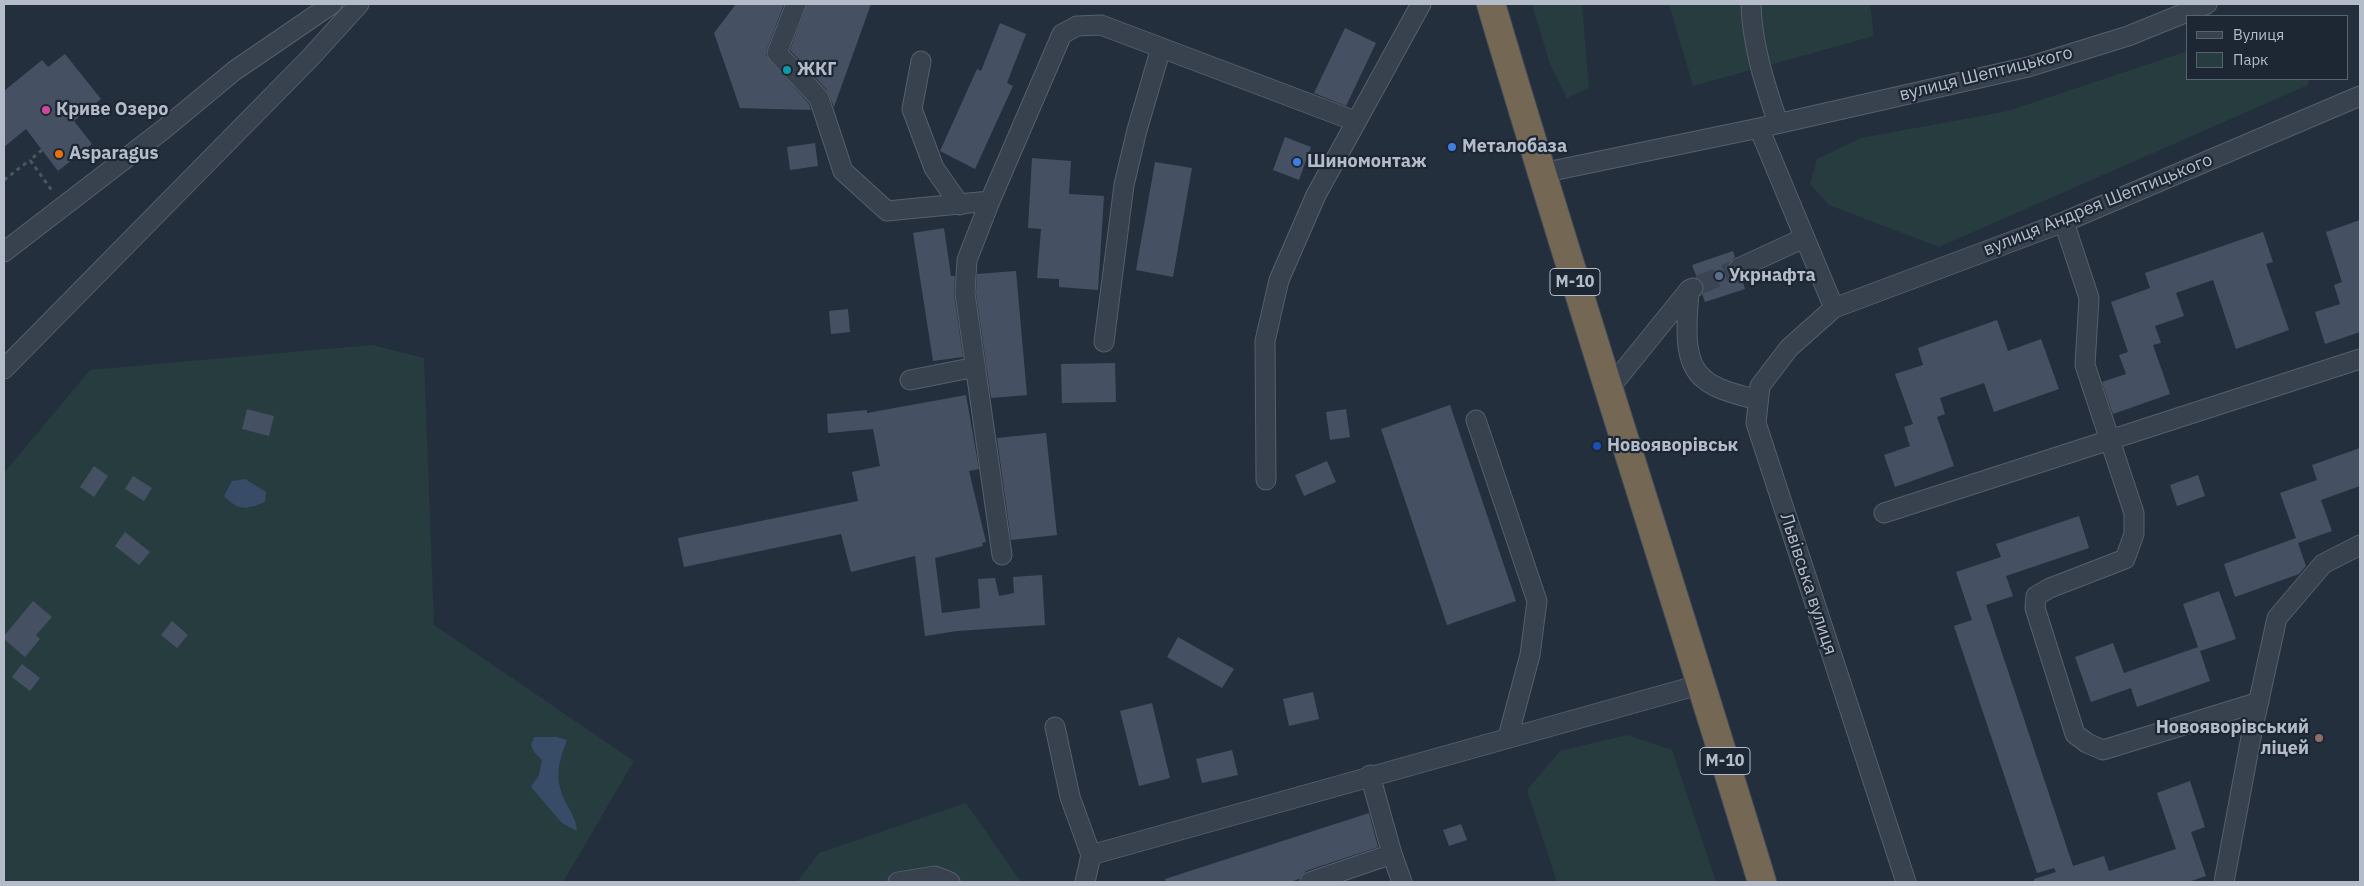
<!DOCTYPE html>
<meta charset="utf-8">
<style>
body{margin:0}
#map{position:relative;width:2364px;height:886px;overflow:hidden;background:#242f3e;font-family:"IBM Plex Sans",sans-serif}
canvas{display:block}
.frame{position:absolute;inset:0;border:5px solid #b4bcc9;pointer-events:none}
.legend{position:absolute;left:2186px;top:15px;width:162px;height:65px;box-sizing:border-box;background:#1d2633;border:1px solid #59626f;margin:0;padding:6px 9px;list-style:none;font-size:15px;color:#b4bcc9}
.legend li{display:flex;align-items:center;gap:10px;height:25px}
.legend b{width:25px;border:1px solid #59626f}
</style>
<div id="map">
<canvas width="2364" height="886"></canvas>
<div class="frame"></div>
<ul class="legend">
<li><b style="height:6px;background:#38414e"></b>Вулиця</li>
<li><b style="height:14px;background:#263c3f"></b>Парк</li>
</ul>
</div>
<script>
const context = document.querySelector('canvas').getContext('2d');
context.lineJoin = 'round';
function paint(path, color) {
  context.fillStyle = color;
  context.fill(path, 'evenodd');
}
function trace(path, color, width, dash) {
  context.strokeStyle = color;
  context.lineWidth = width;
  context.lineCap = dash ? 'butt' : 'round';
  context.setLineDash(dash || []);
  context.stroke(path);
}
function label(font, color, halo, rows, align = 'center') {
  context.font = font + ' "IBM Plex Sans",sans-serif';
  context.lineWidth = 4.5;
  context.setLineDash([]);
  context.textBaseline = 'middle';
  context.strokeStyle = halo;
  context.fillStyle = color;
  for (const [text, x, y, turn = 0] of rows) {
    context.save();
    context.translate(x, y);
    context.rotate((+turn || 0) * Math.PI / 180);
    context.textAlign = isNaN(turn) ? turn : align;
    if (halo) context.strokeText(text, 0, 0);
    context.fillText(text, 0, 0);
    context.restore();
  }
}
paint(new Path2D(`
 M1532 4H1582L1589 88 1567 98 1550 64Z
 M1669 4H1870L1874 36 1693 86Z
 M2188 51V79H2309L2308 85 1939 247 1829 205 1810 184 1817 159 1861 138 2008 111Z
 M372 345 424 358 434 625 634 761 563 882H4V473L90 370Z
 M1627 735 1672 750 1716 882H1557L1527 790 1560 751Z
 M966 803 1021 882H797L819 853Z`), '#263c3f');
paint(new Path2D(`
 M245 479 266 492 265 502C245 510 239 511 224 496L232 481Z
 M534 737H556L567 740C557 767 554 779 567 805 572 814 576 820 577 831L562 823 531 787 539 775 542 760 534 752 531 745Z`), '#394c67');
paint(new Path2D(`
 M736 4H784L767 49 766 56 809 104 811 110 740 108 714 33Z
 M807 4H871L834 107 827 90 790 50Z
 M1000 23 1026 34 1007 83 1013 86 975 169 940 151 977 69 981 71Z
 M1345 28 1376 43 1346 106 1314 93Z
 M65 54 101 99 74 121 92 144 58 171 26 129 4 147V91L42 60 48 67Z
 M1285 137 1311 147 1299 180 1273 170Z
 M815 143 818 166 790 170 787 147Z
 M1032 158 1071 161 1069 194 1104 196 1098 290 1059 287V279L1037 278 1041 229 1028 228Z
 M1155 162 1192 168 1173 277 1136 270Z
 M2360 220V332L2325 344 2315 312 2340 304 2334 285 2342 282 2326 232Z
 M944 228 951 276H955L954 294 963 357 933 361 913 233Z
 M2263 232 2273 262 2266 264 2289 330 2236 349 2213 280 2176 293 2184 316 2155 326 2161 343 2153 345 2170 394 2113 414 2102 382 2126 374 2119 355 2128 352 2111 302 2150 288 2145 273Z
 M1733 251 1735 257 1730 262 1729 272 1733 277 1742 279 1745 289 1705 302 1702 294 1703 283 1697 278 1692 265Z
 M1016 271 1027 395 991 398 976 293 977 274Z
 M848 309 850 332 831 334 829 311Z
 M1997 320 2008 351 2041 339 2059 389 1994 412 1984 383 1940 398 1945 414 1937 417 1954 466 1895 487 1884 455 1910 446 1904 427 1913 424 1895 374 1923 365 1918 348Z
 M1115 363 1116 402 1062 403 1061 364Z
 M966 395 979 469 969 471 986 542 982 543 983 546 935 558 942 613 980 608 978 579 995 578 999 596 1014 593 1013 577 1042 575 1045 625 957 631 925 636 915 556 851 572 841 534 684 567 678 538 858 501 852 472 880 466 873 429 828 433 827 414 867 410V413Z
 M1450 405 1516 601 1447 625 1381 429Z
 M247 409 274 416 269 436 242 429Z
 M1346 409 1350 437 1330 440 1326 412Z
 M1046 433 1057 535 1011 540 997 438Z
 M2360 448V486L2321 500 2332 531 2298 543 2306 566 2299 574 2235 597 2224 564 2296 538 2280 493 2317 480 2312 465Z
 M1327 461 1336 482 1304 496 1295 475Z
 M94 466 108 476 94 497 80 487Z
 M2198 475 2205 496 2177 506 2170 485Z
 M133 476 152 488 144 501 125 489Z
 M2079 516 2089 548 2006 576 2013 596 1986 605 2073 866 2104 856 2109 871 2176 849 2157 793 2190 781 2205 827 2191 832 2206 876 2188 882H2034V879L2056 872 2054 868 2037 873 1954 626 1972 620 1956 572 2001 557 1996 544Z
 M125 532 150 552 139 565 115 546Z
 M2219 591 2236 639 2200 651 2210 681 2137 707 2131 688 2091 702 2075 657 2113 643 2124 673 2198 647 2183 604Z
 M33 601 52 617 36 635 40 639 25 657 4 639V636Z
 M172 621 188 635 177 648 161 635Z
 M1178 637 1234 669 1222 688 1167 657Z
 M22 664 40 678 30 691 12 677Z
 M1313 692 1319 719 1289 726 1283 699Z
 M1152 703 1170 778 1139 786 1120 711Z
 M1232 750 1238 775 1202 783 1196 759Z
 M1369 813 1378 847 1306 871 1299 879 1290 882H1166L1165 879Z
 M1461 824 1467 840 1449 846 1443 830Z`), '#455162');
trace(new Path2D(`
 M1699 285 1739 268`), '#3a4453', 19, [19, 9]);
const minor = new Path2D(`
 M796 4 777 53 819 98 843 171 887 211 990 201
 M1751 4C1752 45 1765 85 1778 123
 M921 61 912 109 934 168 960 205
 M1759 128 1834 308
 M1542 173 1759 128 2028 67 2128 36 2207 4
 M2064 222 2089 298 2085 365 2134 513V534L2125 559 2050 588 2036 596 2035 608 2075 734 2087 743 2103 750 2259 702
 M4 252 164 129 234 71 332 4
 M1739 268 1804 238
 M1689 290C1688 316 1680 360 1704 379 1718 391 1741 395 1758 400
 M1104 342 1124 185 1137 130 1161 48
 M4 369 310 58 359 4
 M910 380 976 367
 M1608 390 1689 290 1693 288
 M1476 420 1537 601 1530 655 1508 737
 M1266 480 1265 341 1279 280 1316 195 1421 4
 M1884 513 2360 359
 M1002 555 965 293 967 260 990 201 1062 34 1077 26 1101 25 1355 121
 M1055 727 1070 797 1091 855
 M1370 775 1392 854 1402 882
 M898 882 935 876 950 882
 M1085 882 1091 855 1702 684
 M1310 882 1392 854
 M1906 882 1756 423 1760 386 1789 348 1834 308 2064 222 2360 96
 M2224 882 2252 732 2277 618 2323 564 2360 545`);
const highway = new Path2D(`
 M1491 4C1578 298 1673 589 1762 882`);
trace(minor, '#565f6c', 21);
trace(highway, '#434c59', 30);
trace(new Path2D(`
 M42 150 30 160 53 192
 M4 180 30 160`), '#44595c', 3, [4, 4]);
trace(minor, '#38414e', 19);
trace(highway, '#746855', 28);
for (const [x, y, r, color] of [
 [787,70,5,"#0f9aa8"],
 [46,110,5,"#d1479c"],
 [1452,147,5,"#3f7fe0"],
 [59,154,5,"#e8710a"],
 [1297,162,5,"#3f7fe0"],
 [1719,276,5,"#5c6f8a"],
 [1597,446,5,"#1a4fb4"],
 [2319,738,5,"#8d6e63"]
]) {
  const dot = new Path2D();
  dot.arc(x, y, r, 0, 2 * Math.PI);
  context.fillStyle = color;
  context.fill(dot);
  trace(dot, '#1d2633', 2);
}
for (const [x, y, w] of [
 [1575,282,50],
 [1725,761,50]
]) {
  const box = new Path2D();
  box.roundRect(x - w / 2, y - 13.5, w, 27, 4);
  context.fillStyle = '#1d2633';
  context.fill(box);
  trace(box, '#b4bcc9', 1);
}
label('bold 16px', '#b4bcc9', null, [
 ["М-10",1575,282],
 ["М-10",1725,761]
]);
label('bold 18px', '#b4bcc9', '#1d2633', [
 ["ЖКГ",797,70],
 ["Криве Озеро",56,110],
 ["Металобаза",1462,147],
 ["Asparagus",69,154],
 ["Шиномонтаж",1307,162],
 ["Укрнафта",1729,276],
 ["Новояворівськ",1607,446],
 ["Новояворівський",2309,728,"right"],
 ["ліцей",2309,749,"right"]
], 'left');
label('18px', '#b4bcc9', '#1d2633', [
 ["вулиця Шептицького",1986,74,-14],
 ["вулиця Андрея Шептицького",2098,205,-22],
 ["Львівська вулиця",1808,584,72]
]);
</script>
